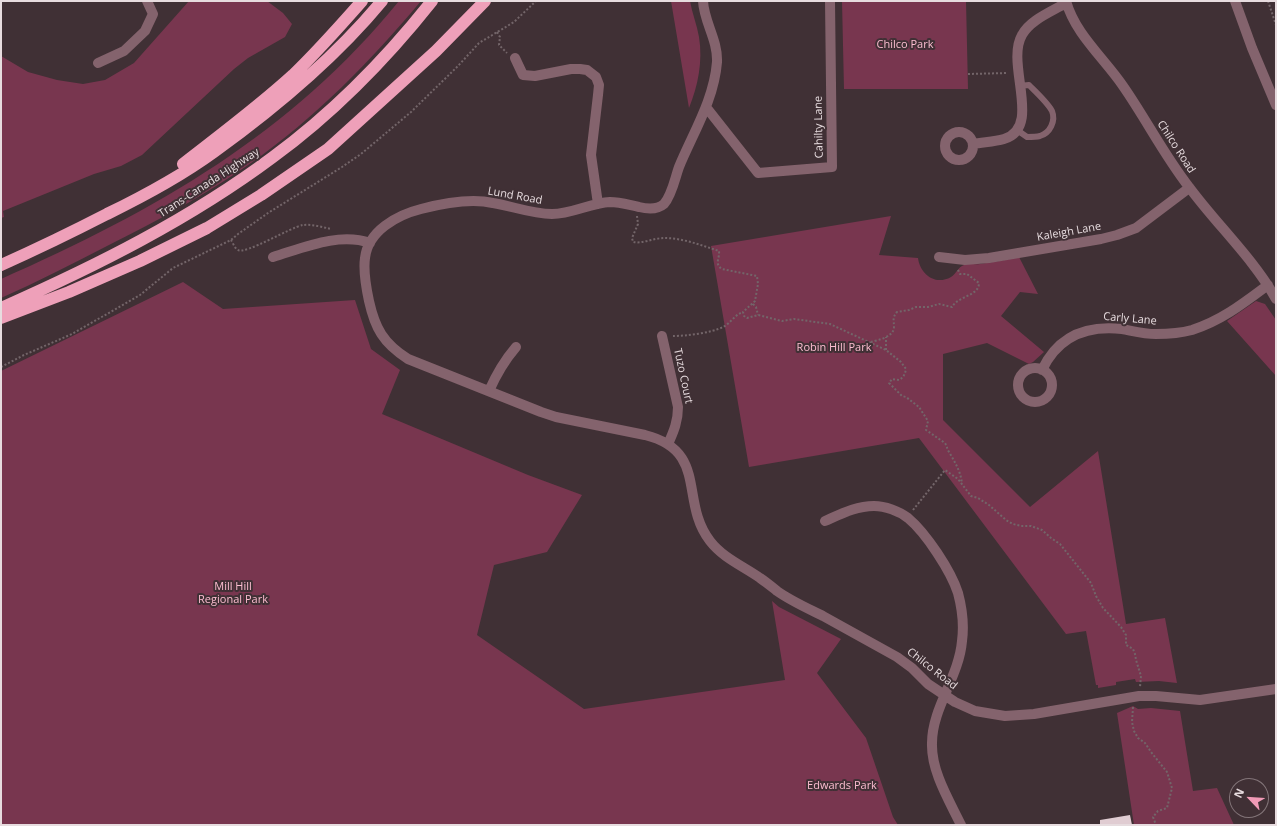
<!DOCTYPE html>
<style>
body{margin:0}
#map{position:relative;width:1277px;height:826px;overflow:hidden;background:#403035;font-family:"Open Sans",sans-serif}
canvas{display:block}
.frame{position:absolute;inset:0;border:2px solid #e7dcdf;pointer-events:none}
.north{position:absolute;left:1229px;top:778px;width:40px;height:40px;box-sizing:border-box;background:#403035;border:1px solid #837579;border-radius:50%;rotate:295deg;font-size:11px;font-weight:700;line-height:16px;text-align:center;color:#e7dcdf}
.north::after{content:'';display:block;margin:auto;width:14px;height:18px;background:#f09ab6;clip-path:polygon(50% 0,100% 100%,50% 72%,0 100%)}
</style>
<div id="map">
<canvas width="1277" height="826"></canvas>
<div class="frame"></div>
<div class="north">N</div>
</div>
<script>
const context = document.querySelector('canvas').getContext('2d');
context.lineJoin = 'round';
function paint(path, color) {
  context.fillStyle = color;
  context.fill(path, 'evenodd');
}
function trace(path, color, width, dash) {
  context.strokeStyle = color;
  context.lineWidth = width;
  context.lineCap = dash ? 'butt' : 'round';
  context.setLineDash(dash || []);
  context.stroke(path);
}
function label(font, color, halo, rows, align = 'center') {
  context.font = font + ' "Open Sans",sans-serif';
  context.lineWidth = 4;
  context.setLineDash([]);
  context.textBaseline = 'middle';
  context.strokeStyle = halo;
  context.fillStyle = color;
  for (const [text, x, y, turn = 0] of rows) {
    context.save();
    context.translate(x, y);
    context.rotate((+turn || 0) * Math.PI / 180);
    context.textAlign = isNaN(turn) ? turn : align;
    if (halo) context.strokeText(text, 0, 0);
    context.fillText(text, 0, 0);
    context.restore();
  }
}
paint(new Path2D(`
 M189 1H267L283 13 292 24 285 37 248 58 234 69 142 155 121 166 94 174 3 211 4 217 1 218V56L28 72 57 80 83 84 105 80 134 63Z
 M399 1H421C371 61 315 118 251 163 205 195 157 221 107 246 72 264 37 282 1 298V279C155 211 291 134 399 1Z
 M671 1H690C692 13 697 25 699 37 703 61 698 86 689 108Z
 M842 1H966L968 89H844Z
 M891 216 879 255 918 258C920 274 935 286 951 277 956 274 958 267 964 265 969 263 975 265 980 264 993 262 1006 260 1019 257L1038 294 1020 292 1001 316 1044 352 1033 362 1029 364 987 343 943 354V420L1030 507 1098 451 1126 624 1165 618 1177 683 1159 681 1136 682 1135 679 1116 682V685L1098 688V685H1096L1086 631 1066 634 919 438 749 467 711 246Z
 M183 282 223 309 355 300 371 349 400 370 382 414 528 475 582 495 547 552 494 565 477 635 584 709 785 680 772 601 779 607 841 639 817 673 866 738 893 817 898 825H1V371Z
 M1256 301 1265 304 1276 320V376L1227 321Z
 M1133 706 1138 709 1151 708 1180 711 1193 791 1217 788 1234 825H1134L1117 713Z`), '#78364f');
paint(new Path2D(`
 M1130 815 1132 825H1100V820Z`), '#e0ccd2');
trace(new Path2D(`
 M1268 1 1276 25
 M497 32 500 37 499 45 507 53
 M968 74 1008 73
 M637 216 638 224 632 238 633 242C642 244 654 238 664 238 682 238 701 245 719 251 720 258 714 264 722 269L757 276 758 284 755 301 743 312 744 316 747 318 758 315 782 321 794 319 830 324 886 350 901 362 906 369C905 374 904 377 899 380L892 379 889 383 902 396 906 397 919 407 928 421 926 430 945 443C947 446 947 449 949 452 955 462 961 472 962 484
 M231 240C233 243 235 249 238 250 245 255 291 227 303 225 312 224 322 227 331 229
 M753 304 756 307 758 315
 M673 336C686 336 711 333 723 327 730 324 734 315 743 312
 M871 342C878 340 894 337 894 327 894 320 892 318 897 312L909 310 916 307H928L939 304 952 307C958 296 979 296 979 283L967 274H960L958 270
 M886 350V337
 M1 367 24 355 72 334 140 295 173 268 231 240 238 234 268 213 342 167 361 154 411 112 458 66 479 43 514 22 536 1
 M913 510 945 470 958 479 971 496 978 498 989 505 1006 520 1013 524 1021 526H1031L1042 530 1051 538 1060 544 1091 583 1096 596 1103 608 1121 627 1126 635V645L1133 649 1135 654 1136 660 1141 676 1140 687
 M1133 707 1132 722 1134 731 1138 738 1145 743 1151 752 1167 772 1172 788 1167 808 1158 811 1153 817 1156 825
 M1 797V798`), '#736569', 2, [2, 2]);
trace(new Path2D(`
 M1017 130 1027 137C1031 137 1036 137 1040 136 1050 133 1056 121 1052 111 1048 103 1036 92 1029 85L1019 86`), '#84636d', 6);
trace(new Path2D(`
 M703 1C704 22 718 40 717 62 714 100 693 133 679 167 675 178 672 195 664 204 657 210 647 209 639 207 629 205 620 202 610 202 590 203 572 214 552 214 532 214 512 206 493 203 471 198 444 203 421 209 397 215 368 231 365 258 363 272 366 287 369 301 375 328 383 343 408 359L541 412 556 417 645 435C709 451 679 501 710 541 723 558 743 566 760 578 766 582 772 587 777 591 791 601 807 608 823 616 848 630 872 643 897 657L912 668 928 684 955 702 975 711 1005 716 1034 714 1139 696H1156L1200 700 1276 689
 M1066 1C1075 34 1104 58 1123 86 1146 119 1164 155 1189 187 1217 225 1253 258 1276 299
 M1235 1 1252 48 1276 105
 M515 58 523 75 535 76 571 69H580L587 70 596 77 599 85 598 95 591 155 598 204
 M98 63 124 51 145 31 153 14 147 1
 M706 107 758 173 832 167 830 1
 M945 146a14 14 0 1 1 28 0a14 14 0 1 1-28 0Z
 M973 144C983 142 994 142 1004 139 1043 127 1005 64 1022 35 1030 20 1051 12 1066 3
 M273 257C303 248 339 232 370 243
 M939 257 965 260 989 258 1101 239 1117 235 1136 228 1189 188
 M662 336 678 407C678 421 674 431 668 444
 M1018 385a17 17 0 1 1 34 0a17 17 0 1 1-34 0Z
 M1042 370C1058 336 1086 325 1122 329 1133 331 1144 334 1156 334 1167 334 1181 333 1192 330 1221 321 1244 303 1268 285
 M489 391C496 375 504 361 516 347
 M825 521C841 514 856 506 874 506 885 506 899 511 908 518 926 533 951 571 958 593 962 608 964 626 962 641 959 677 932 708 932 743 931 771 949 800 961 825`), '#84636d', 10);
trace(new Path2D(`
 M183 164C220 135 258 107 293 75 317 52 340 26 362 1
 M1 265C37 249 72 232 107 214 144 196 181 176 214 152 275 108 334 59 382 1
 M1 308C96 266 190 219 273 157 333 113 386 59 432 1
 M1 318 69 292 140 261 207 228 261 195 328 149 436 51 485 1`), '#eea0b9', 12);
label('11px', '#fcbdd0', '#403035', [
 ["Chilco Park",905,45],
 ["Robin Hill Park",834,348],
 ["Mill Hill",233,587],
 ["Regional Park",233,600],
 ["Edwards Park",842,786]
]);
label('11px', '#e7dcdf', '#403035', [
 ["Cahilty Lane",819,127,-91],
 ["Chilco Road",1176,147,57],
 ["Trans-Canada Highway",209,183,-33],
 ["Lund Road",515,196,10],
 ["Kaleigh Lane",1069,232,-10],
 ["Carly Lane",1130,319,5],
 ["Tuzo Court",683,376,78],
 ["Chilco Road",932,669,38]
]);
</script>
